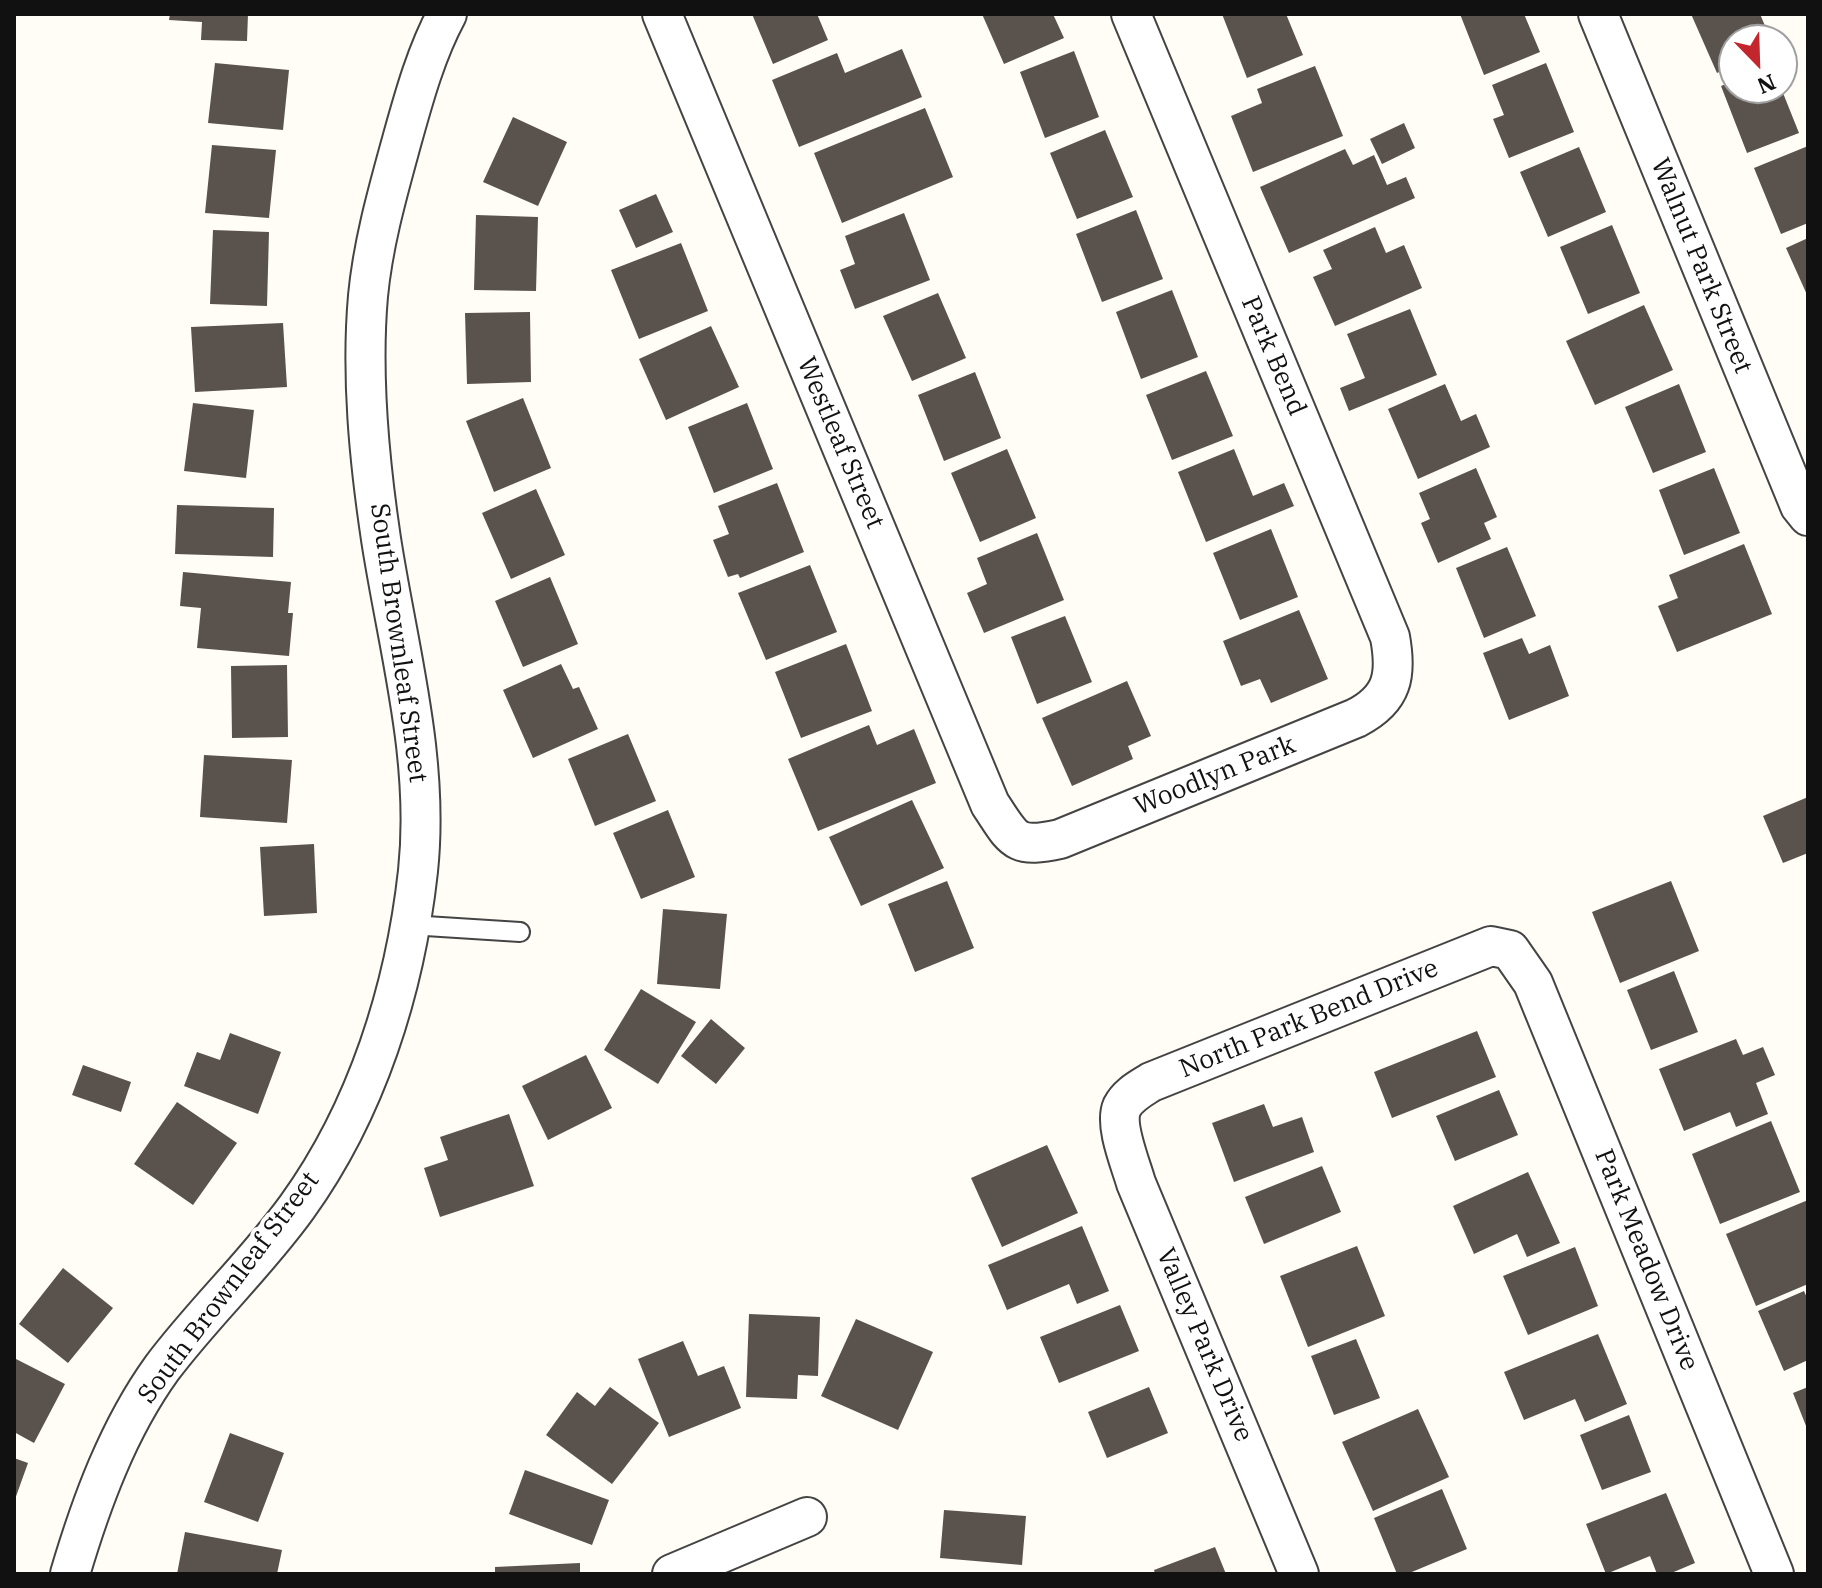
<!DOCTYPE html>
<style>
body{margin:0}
#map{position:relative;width:1822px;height:1588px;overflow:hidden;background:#fffdf5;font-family:"IBM Plex Serif",serif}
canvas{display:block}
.frame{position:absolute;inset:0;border:16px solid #111;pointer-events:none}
.north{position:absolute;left:1718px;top:24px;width:80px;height:80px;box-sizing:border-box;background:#fff;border:2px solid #a0a0a0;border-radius:50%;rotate:157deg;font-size:22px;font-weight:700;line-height:32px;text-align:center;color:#111}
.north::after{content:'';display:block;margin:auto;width:28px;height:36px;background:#c4262e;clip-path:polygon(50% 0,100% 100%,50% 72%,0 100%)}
</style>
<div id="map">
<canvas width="1822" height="1588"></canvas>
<div class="frame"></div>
<div class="north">N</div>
</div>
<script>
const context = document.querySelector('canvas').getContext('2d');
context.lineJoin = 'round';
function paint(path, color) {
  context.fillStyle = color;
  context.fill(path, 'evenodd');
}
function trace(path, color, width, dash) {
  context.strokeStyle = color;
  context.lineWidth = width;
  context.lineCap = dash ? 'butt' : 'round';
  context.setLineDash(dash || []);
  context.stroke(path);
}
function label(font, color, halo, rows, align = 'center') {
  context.font = font + ' "IBM Plex Serif",serif';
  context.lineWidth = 8;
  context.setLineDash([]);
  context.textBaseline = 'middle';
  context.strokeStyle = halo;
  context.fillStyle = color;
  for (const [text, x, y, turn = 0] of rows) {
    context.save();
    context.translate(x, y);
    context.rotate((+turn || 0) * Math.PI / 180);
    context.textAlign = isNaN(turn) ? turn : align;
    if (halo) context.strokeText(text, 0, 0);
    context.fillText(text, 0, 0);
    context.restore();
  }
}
paint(new Path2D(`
 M170 14H248L247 41 201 40 202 22 169 20Z
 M752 14H817L828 40 773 64Z
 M982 14H1053L1064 38 1004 64Z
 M1222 14H1286L1303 55 1247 78Z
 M1460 14H1524L1540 52 1484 75Z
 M1691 14H1760L1771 40H1734V65L1717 73Z
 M902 49 922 97 799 147 772 80 837 53 845 73Z
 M1074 51 1099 117 1045 138 1020 72Z
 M215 63 289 70 283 130 208 123Z
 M1546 63 1574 132 1509 158 1493 119 1504 115 1492 85Z
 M1315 66 1343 136 1253 172 1231 116 1262 103 1257 89Z
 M1734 81V88H1781L1799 133 1747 153 1721 86Z
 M925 108 953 177 842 223 814 153Z
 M513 117 567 142 538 206 483 182Z
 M1404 123 1415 148 1382 164 1370 139Z
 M1105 130 1133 197 1077 219 1050 153Z
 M212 145 276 150 269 218 205 213Z
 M1808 146V223L1781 234 1754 168Z
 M1579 147 1606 212 1548 237 1520 172Z
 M1345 149 1353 165 1374 155 1387 185 1406 177 1415 198 1289 253 1260 187Z
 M656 194 673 232 636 248 619 210Z
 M1136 210 1163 279 1102 302 1076 234Z
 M904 213 930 280 855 309 840 270 855 264 845 236Z
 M476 215 538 217 536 291 474 290Z
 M1612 225 1640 293 1588 314 1560 247Z
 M1375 227 1386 253 1404 245 1422 288 1335 326 1313 277 1332 269 1323 250Z
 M213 230 269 232 267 306 210 304Z
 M1808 238V297L1786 248Z
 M681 243 708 311 639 339 611 270Z
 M1172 290 1198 357 1141 379 1116 312Z
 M938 293 966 358 912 381 883 316Z
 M1644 305 1673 370 1595 405 1566 341Z
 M1410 309 1437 375 1349 411 1340 388 1365 378 1347 334Z
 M530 312 531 382 467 384 465 313Z
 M283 323 287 387 195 392 191 327Z
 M711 326 739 387 666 420 639 359Z
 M1206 371 1233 436 1172 460 1146 395Z
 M975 372 1001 438 944 461 918 395Z
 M1445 384 1461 421 1476 414 1490 447 1418 479 1388 409Z
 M1679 384 1706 452 1653 473 1625 407Z
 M523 398 551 468 494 492 466 421Z
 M193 403 254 410 246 478 184 471Z
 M747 403 773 469 714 493 688 427Z
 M1007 449 1036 518 980 542 951 473Z
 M1234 449 1253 496 1284 483 1294 506 1206 542 1178 472Z
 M1476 468 1497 517 1484 523 1491 539 1438 563 1421 523 1430 519 1419 493Z
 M1714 468 1740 533 1684 555 1659 490Z
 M777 483 804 552 740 578 738 574 728 577 713 540 729 534 718 506Z
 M536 489 565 555 511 579 482 513Z
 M177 505 274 508 273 557 175 554Z
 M1271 529 1298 597 1240 620 1213 553Z
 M1037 533 1064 600 984 633 967 593 987 584 977 558Z
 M1744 544 1772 614 1677 652 1658 606 1678 598 1669 575Z
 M1507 547 1536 616 1484 638 1456 568Z
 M810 565 837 632 766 660 738 593Z
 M183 572 291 582 288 613H293L289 656 197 648 201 608 180 606Z
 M550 577 578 644 523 667 495 601Z
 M1299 610 1328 679 1271 703 1260 679 1241 686 1223 641Z
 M1065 616 1092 682 1037 704 1011 637Z
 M1522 638 1529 654 1550 645 1569 696 1509 720 1483 653Z
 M846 644 872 711 801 738 775 672Z
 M561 664 573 689 579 687 598 729 533 758 503 690Z
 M287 665 288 737 232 738 231 666Z
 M1127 681 1151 736 1128 746 1133 759 1072 786 1042 718Z
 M869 725 877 745 914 729 936 783 818 831 788 759Z
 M628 734 656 801 595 826 568 759Z
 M204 755 292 760 287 823 200 817Z
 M1808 797V853L1783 863 1763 816Z
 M912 800 944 868 861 906 829 837Z
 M668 810 695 877 641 899 613 833Z
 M314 844 317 913 264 916 260 847Z
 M947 881 974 948 915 972 888 904Z
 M1671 881 1699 951 1620 983 1592 912Z
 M663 909 727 914 720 989 657 984Z
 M1674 971 1698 1032 1651 1050 1627 990Z
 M641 989 696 1022 658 1084 604 1050Z
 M711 1019 745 1048 716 1084 681 1056Z
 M1477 1031 1496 1077 1392 1118 1374 1072Z
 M230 1033 281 1052 258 1114 184 1086 197 1052 220 1060Z
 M1736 1039 1743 1055 1763 1047 1775 1075 1756 1083 1768 1114 1736 1127 1730 1112 1684 1131 1659 1069Z
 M586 1055 612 1108 548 1140 522 1086Z
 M83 1065 131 1082 121 1112 72 1095Z
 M1499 1090 1518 1135 1455 1161 1436 1116Z
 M177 1102 237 1143 193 1205 134 1164Z
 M1264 1104 1273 1127 1302 1117 1314 1152 1234 1182 1212 1123Z
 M509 1114 534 1186 440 1217 424 1168 448 1160 440 1137Z
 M1771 1121 1800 1192 1720 1224 1692 1154Z
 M1047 1145 1078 1213 1002 1247 971 1178Z
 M1322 1166 1341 1212 1264 1244 1245 1197Z
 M1528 1172 1560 1243 1527 1257 1517 1234 1474 1254 1453 1206Z
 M1808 1200V1284L1756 1306 1726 1234Z
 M1082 1226 1109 1291 1077 1304 1069 1284 1007 1310 988 1265Z
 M1357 1246 1385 1316 1308 1347 1280 1276Z
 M1575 1247 1598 1306 1528 1335 1503 1276Z
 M63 1268 113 1308 68 1363 19 1324Z
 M1804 1291 1808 1300V1360L1784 1371 1758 1311Z
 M1120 1305 1139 1351 1059 1383 1040 1337Z
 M749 1314 820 1317 818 1376 798 1375 797 1399 746 1397Z
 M856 1319 933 1352 898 1430 821 1396Z
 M1598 1334 1627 1404 1585 1422 1575 1399 1524 1420 1504 1372Z
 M1356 1339 1380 1398 1334 1415 1311 1356Z
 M683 1341 698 1376 724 1366 741 1408 669 1437 638 1359Z
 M16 1359 65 1384 34 1443 14 1432V1364Z
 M610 1387 659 1423 612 1484 546 1435 577 1392 595 1406Z
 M1149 1387 1168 1433 1107 1458 1088 1412Z
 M1808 1387V1431L1793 1393Z
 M1418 1409 1449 1477 1373 1511 1342 1442Z
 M1629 1415 1651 1472 1602 1490 1580 1435Z
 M230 1433 284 1453 258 1522 204 1502Z
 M14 1458 28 1463 14 1502Z
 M525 1470 609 1500 592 1545 509 1514Z
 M1442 1489 1467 1549 1407 1574H1397L1374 1518Z
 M1666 1493 1695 1563 1669 1574H1657L1650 1556 1606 1574 1586 1524Z
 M944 1510 1026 1516 1022 1565 940 1558Z
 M185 1532 282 1550 277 1574H177Z
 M1215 1547 1226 1574H1155L1154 1570Z
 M580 1563V1574H495V1567Z`), '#5a524d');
const lane = new Path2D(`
 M410 925 520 932`);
const street = new Path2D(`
 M662 14 990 804C1014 840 1014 849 1060 839L1356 718C1393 699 1397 675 1390 637L1131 14
 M1598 14 1800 506 1808 516
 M70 1574C91 1503 118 1429 162 1368 204 1312 256 1264 297 1207 367 1110 405 989 418 871 430 758 398 649 381 539 369 459 361 376 368 296 373 243 388 191 402 140 414 97 426 53 447 14
 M672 1574 807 1517
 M1299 1574 1136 1183C1131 1165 1114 1125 1122 1107 1128 1095 1140 1089 1151 1082L1491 946 1510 950 1533 983 1774 1574`);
trace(lane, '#444', 22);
trace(street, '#444', 42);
trace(lane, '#fff', 18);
trace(street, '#fff', 38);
label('26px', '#111', '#fff', [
 ["Walnut Park Street",1701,266,68],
 ["Park Bend",1273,356,67],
 ["Westleaf Street",840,443,67],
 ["South Brownleaf Street",398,643,82],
 ["Woodlyn Park",1215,776,-22],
 ["North Park Bend Drive",1309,1019,-22],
 ["Park Meadow Drive",1646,1260,68],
 ["South Brownleaf Street",229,1288,-53],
 ["Valley Park Drive",1204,1345,67]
]);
</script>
